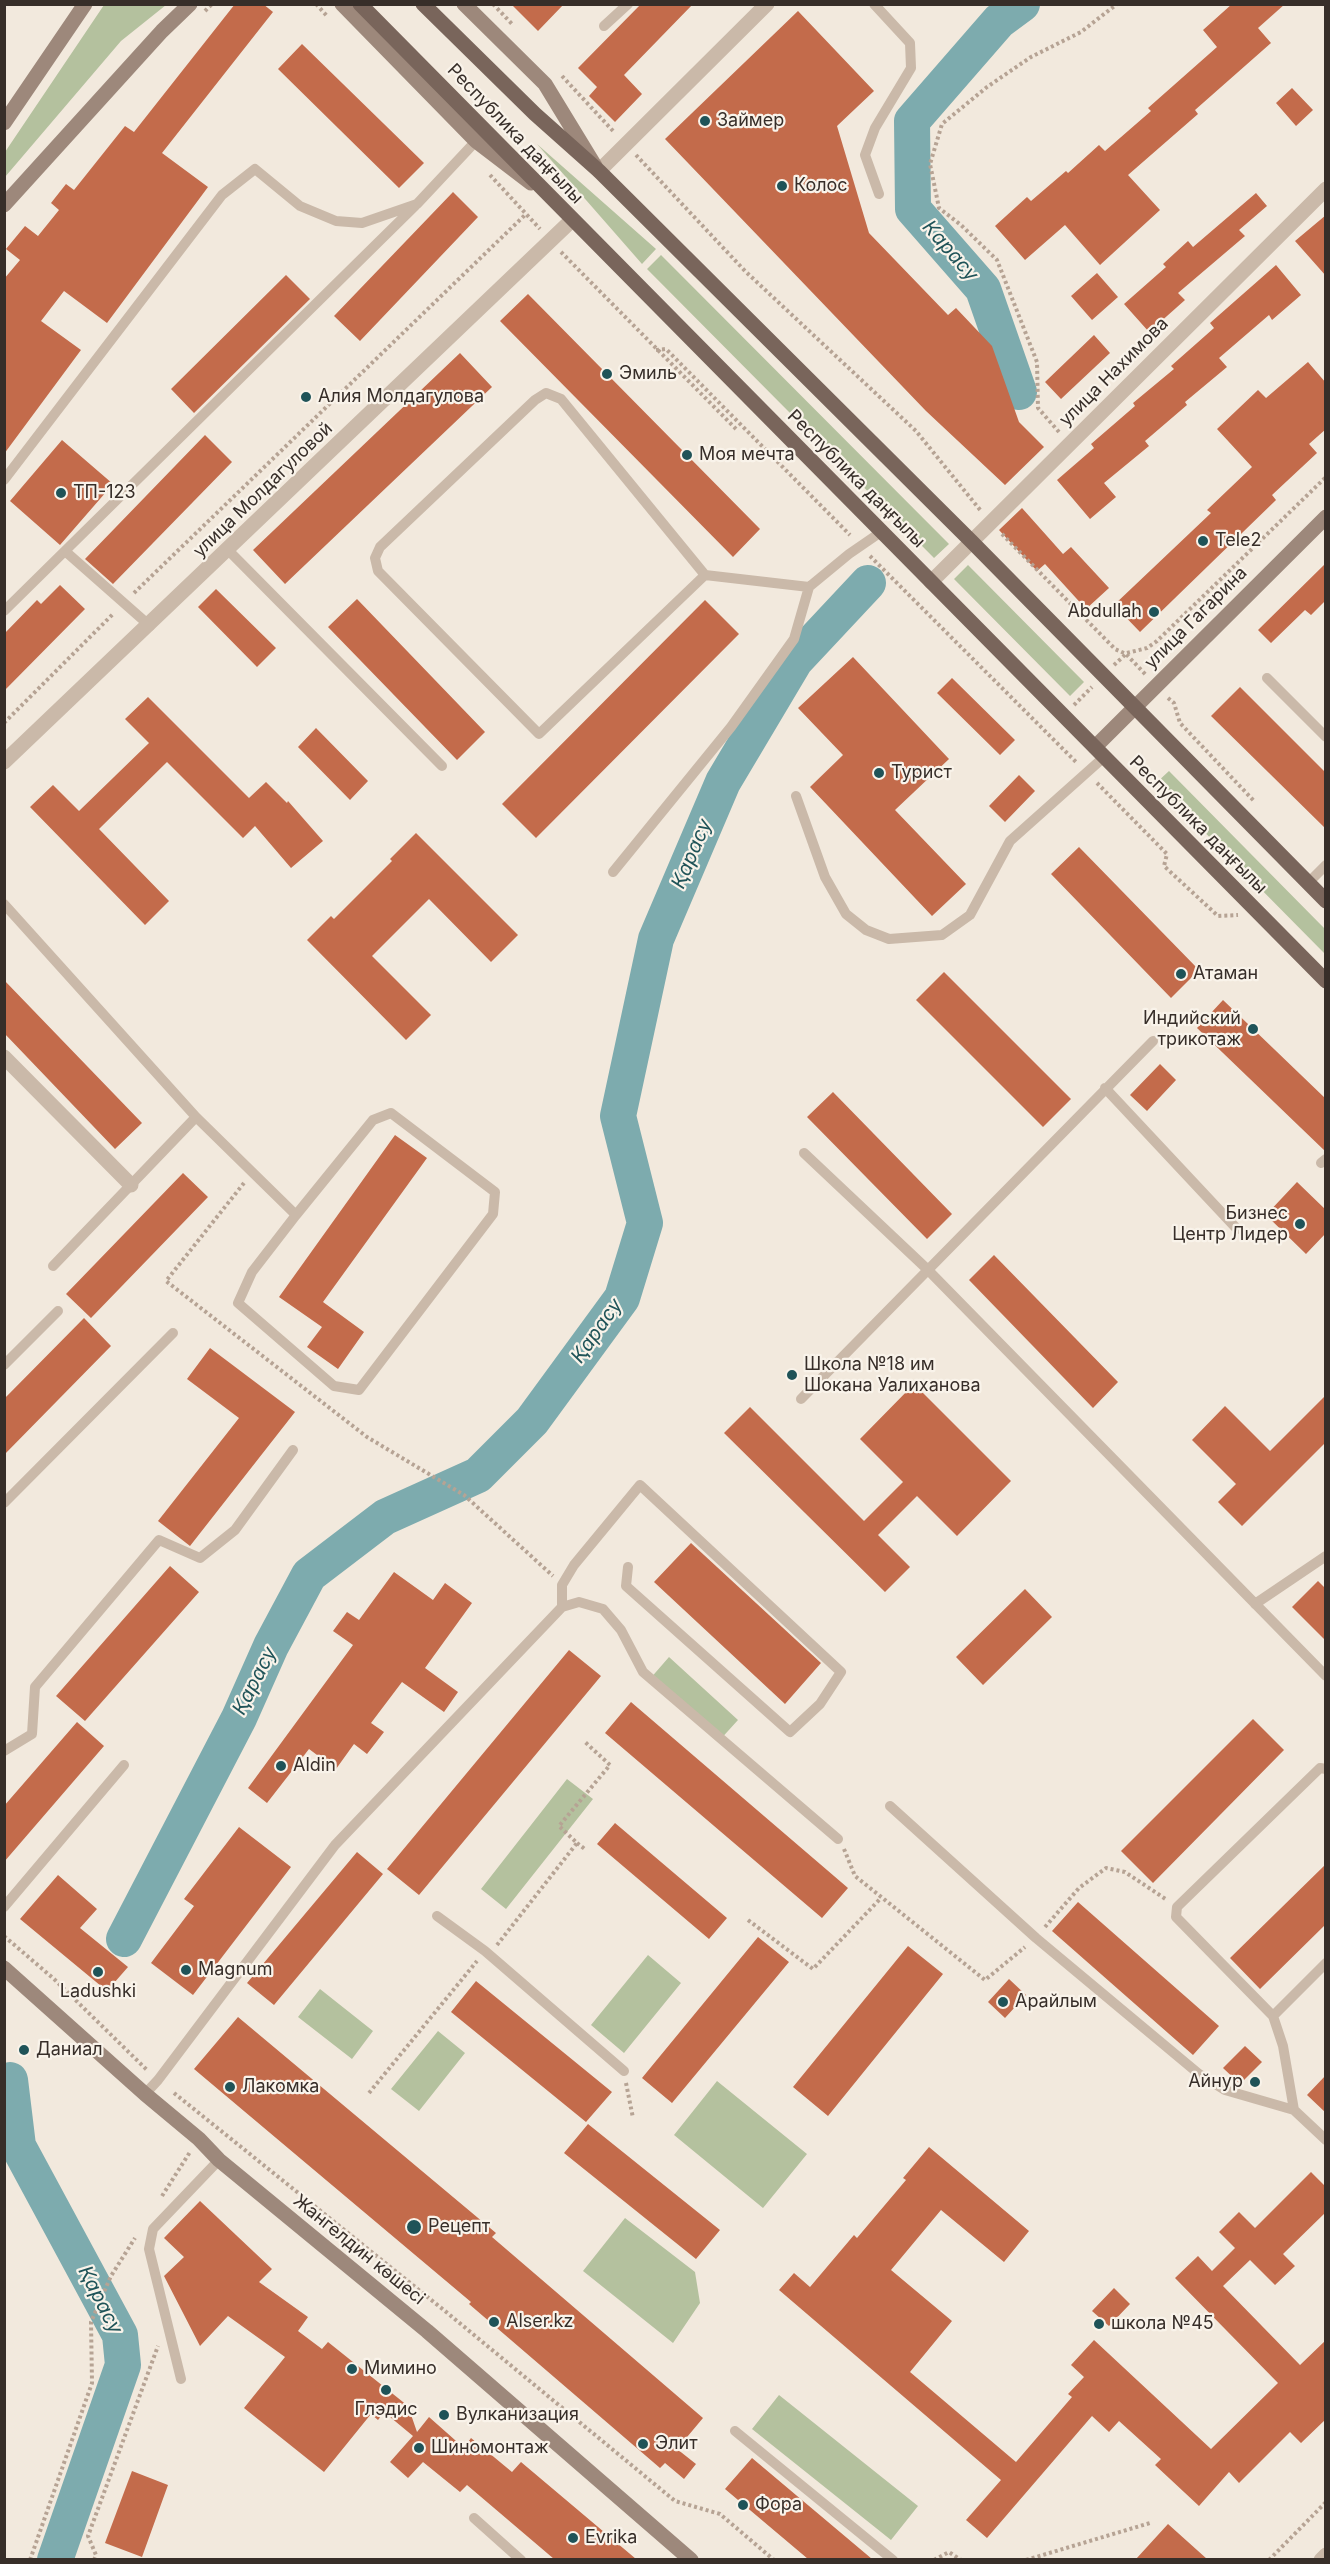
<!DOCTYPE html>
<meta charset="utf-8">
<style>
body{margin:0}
#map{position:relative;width:1330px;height:2564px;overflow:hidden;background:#f2e9dd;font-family:Inter,sans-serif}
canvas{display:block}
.frame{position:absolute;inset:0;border:6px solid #372e29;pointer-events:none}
</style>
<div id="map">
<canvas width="1330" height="2564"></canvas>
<div class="frame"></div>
</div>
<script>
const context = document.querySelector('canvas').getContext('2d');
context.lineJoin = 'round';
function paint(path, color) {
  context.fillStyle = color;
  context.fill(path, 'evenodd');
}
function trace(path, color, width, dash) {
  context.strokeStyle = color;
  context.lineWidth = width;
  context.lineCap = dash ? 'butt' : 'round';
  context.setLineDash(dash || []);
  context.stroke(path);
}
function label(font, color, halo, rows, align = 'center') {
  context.font = font + ' Inter,sans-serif';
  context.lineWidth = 4.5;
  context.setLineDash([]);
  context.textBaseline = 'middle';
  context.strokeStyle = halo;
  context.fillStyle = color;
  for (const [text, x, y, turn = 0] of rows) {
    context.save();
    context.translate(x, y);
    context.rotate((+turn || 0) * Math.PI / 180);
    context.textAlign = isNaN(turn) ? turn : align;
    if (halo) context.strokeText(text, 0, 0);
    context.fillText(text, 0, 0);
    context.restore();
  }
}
paint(new Path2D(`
 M104 5H166L121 41 5 177V152Z
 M537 144 656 249 642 264Z
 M661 255 949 544 934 558 647 269Z
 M968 565 1084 682 1070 696 954 579Z
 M1169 771 1325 929V954L1156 783Z
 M669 1657 738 1720 718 1742 649 1680Z
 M567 1779 593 1799 506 1909 481 1889Z
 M648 1955 681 1983 624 2053 591 2025Z
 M320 1989 373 2031 352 2059 298 2017Z
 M438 2031 465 2053 419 2111 391 2089Z
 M717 2081 807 2154 763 2208 674 2135Z
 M625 2218 695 2272 700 2303 673 2343 583 2271Z
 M779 2395 918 2506 891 2540 752 2429Z`), '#b4c19e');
trace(new Path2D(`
 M1019 392 983 289 913 209 912 121 999 21 1022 4
 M124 1939 239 1718 271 1646 309 1575 385 1517 478 1475 532 1421 622 1298 645 1223 618 1116 656 939 723 782 795 661 868 583
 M10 2080 18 2146 120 2335 123 2365 55 2560`), '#7dabae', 36);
paint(new Path2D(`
 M235 4H263L273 12 162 153 208 187 107 323 64 291 41 321 81 350 4 454V279L20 260 6 249 25 226 38 236 59 210 51 203 66 184 74 190 125 126 134 132Z
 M511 4H564L538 31Z
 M641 4H693L624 75 642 94 615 122 589 96 597 87 578 68Z
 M1232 4H1285L1258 28 1271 43 1195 110 1198 114 1128 175 1160 210 1100 265 1065 225 1025 260 995 226 1027 197 1031 201 1066 171 1068 173 1099 145 1105 151 1151 111 1148 108 1217 47 1203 30Z
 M798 11 874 91 837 126 869 233 948 315 956 308 992 346 1019 422 1044 447 1005 485 926 411 665 139Z
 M302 44 424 163 399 188 278 69Z
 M1292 88 1313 110 1296 126 1276 103Z
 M453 192 478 217 360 341 334 316Z
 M1256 193 1267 206 1239 230 1245 236 1178 293 1185 300 1149 332 1124 304 1166 267 1163 264 1188 241 1193 247Z
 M1326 215V276L1295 241Z
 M1276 265 1301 295 1272 320 1269 315 1219 358 1227 367 1185 402 1187 405 1145 441 1149 446 1104 483 1116 497 1090 519 1057 480 1094 448 1091 444 1135 406 1133 403 1174 369 1171 366 1214 328 1210 323Z
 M1097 273 1118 297 1092 320 1071 296Z
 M286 275 310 299 194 413 171 389Z
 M528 294 760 529 733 557 500 321Z
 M1094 335 1110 353 1061 399 1045 382Z
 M460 353 492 387 285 584 253 550Z
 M1308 362 1326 383V429L1309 444 1317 453 1272 495 1276 500 1140 632 1114 605 1211 513 1207 510 1252 467 1217 429 1258 390 1266 398Z
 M205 435 232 462 113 584 85 559Z
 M62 440 113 484 60 545 10 501Z
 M1022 508 1063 554 1071 547 1109 588 1086 609 1045 564 1037 571 999 530Z
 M1326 563V600L1311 615 1305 610 1271 643 1258 630Z
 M60 585 85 609 4 691V634L37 600 41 604Z
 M216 589 276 648 257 667 198 607Z
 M357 599 485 732 457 760 328 627Z
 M705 600 739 634 536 838 502 804Z
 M853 657 949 759 895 810 966 884 932 916 810 787 843 755 798 708Z
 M952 678 1015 740 1000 755 937 693Z
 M1240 687 1326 773V829L1211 716Z
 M148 697 249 798 266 782 287 803 288 801 323 841 291 868 255 826 243 838 167 762 99 829 169 901 145 925 30 807 53 785 79 811 149 743 125 719Z
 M316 728 368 781 350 800 298 747Z
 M1019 775 1035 791 1005 822 989 806Z
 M416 833 518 935 491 962 429 899 372 956 431 1015 406 1040 307 940 331 916 334 919 392 861 390 859Z
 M1079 847 1199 970 1171 998 1051 874Z
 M944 972 1071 1099 1043 1127 916 1000Z
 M4 980 142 1123 115 1149 4 1033Z
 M1223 1000 1326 1099V1152L1197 1028Z
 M1160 1064 1176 1080 1147 1111 1130 1095Z
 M833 1092 952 1214 927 1239 807 1117Z
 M395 1135 427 1158 323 1302 364 1332 338 1369 307 1347 322 1327 279 1297Z
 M183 1173 208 1197 91 1318 66 1294Z
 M1297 1182 1326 1210V1233L1306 1254 1266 1215Z
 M994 1255 1118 1382 1093 1408 969 1280Z
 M84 1318 111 1346 4 1455V1399Z
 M210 1348 295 1412 190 1546 158 1521 239 1418 187 1379Z
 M914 1384 1011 1481 957 1536 917 1496 878 1535 910 1567 885 1592 724 1433 750 1407 864 1521 903 1482 860 1439Z
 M1326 1395V1442L1242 1526 1218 1502 1236 1484 1192 1440 1225 1406 1270 1451Z
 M691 1543 821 1663 785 1704 654 1582Z
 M170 1566 199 1592 85 1721 56 1696Z
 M394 1572 433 1600 445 1583 472 1603 425 1668 458 1692 444 1712 402 1682 371 1723 384 1732 367 1754 354 1744 336 1769 309 1749 267 1803 248 1788 353 1645 333 1631 347 1612 359 1620Z
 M1318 1581 1326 1589V1641L1292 1607Z
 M1025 1589 1052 1617 983 1685 956 1657Z
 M569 1650 601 1676 419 1895 387 1869Z
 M631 1702 848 1888 822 1918 605 1733Z
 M1253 1719 1284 1750 1153 1883 1121 1851Z
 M77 1722 104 1746 4 1862V1806Z
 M615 1823 727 1918 709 1939 597 1844Z
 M239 1827 291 1867 193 1995 151 1963 194 1906 184 1899Z
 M357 1852 383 1874 274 2005 247 1983Z
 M1326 1864V1924L1260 1989 1230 1958Z
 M58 1875 97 1909 80 1928 128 1967 107 1991 20 1919Z
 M1078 1902 1219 2026 1193 2055 1052 1931Z
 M758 1937 789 1962 672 2103 642 2078Z
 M908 1946 943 1974 828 2116 793 2087Z
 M1009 1979 1026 1995 1005 2018 988 2002Z
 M476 1981 612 2092 586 2122 451 2012Z
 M238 2017 496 2233 492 2237 703 2418 677 2449 696 2464 684 2479 665 2463 660 2468 469 2304 471 2302 194 2069Z
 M1245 2046 1262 2062 1240 2084 1223 2068Z
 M1326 2075V2113L1307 2095Z
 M588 2124 720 2230 696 2259 564 2153Z
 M929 2147 1029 2231 1004 2262 941 2210 891 2270 952 2321 910 2372 1016 2462 1072 2397 1068 2394 1084 2377 1071 2365 1094 2340 1211 2449 1278 2383 1175 2278 1198 2256 1212 2271 1235 2248 1219 2232 1239 2212 1255 2228 1311 2172 1326 2187V2212L1283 2254 1295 2266 1275 2285 1250 2260 1223 2286 1300 2365 1326 2340V2419L1301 2443 1290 2432 1239 2483 1229 2472 1199 2506 1155 2465 1161 2459 1119 2421 1109 2432 1092 2416 987 2538 966 2520 1001 2480 779 2290 794 2273 810 2287 854 2235 857 2238 906 2180 903 2178Z
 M200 2201 272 2269 259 2282 308 2317 298 2331 322 2349 328 2342 408 2406 417 2432 429 2417 464 2448 471 2438 512 2472 521 2462 636 2559H554L467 2485 460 2492 423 2462 408 2478 390 2462 413 2436 384 2412 378 2420 371 2414 324 2472 244 2408 285 2357 228 2316 200 2346 164 2276 184 2257 164 2238Z
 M1114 2288 1130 2304 1109 2326 1092 2311Z
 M752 2458 872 2559H808L725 2489Z
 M132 2471 168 2485 142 2557 105 2543Z
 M1168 2524 1207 2559H1136Z`), '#c36b4b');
trace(new Path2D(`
 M316 4 328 17
 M493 4 513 25
 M205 11 212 4
 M562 76 614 132
 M636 155 745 271 916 431 981 511
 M490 175 540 229
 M561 252 736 429
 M656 350 666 349 850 535
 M1059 432 1038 408 1037 362 997 260 961 225 939 208 930 164 942 124 987 87 1031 57 1081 32 1117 4
 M1002 534 1115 649 1126 654 1146 675
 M870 556 1077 763
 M134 593 526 214
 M1127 653 1147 648 1157 641 1326 477
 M1114 665 1126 654
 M1168 698 1174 703 1180 723 1254 801
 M1074 705 1092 687
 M4 723 114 613
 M1097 783 1167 854 1164 866 1218 916 1238 915
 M244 1183 166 1281 367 1437 464 1495 553 1576
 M577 1843 586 1850
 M844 1849 855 1876 985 1980 1025 1947
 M748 1920 813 1969 881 1898
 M1045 1927 1079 1888 1106 1868 1125 1872 1167 1900
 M4 1936 54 1979 148 2071
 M497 1945 577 1843 559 1826 610 1765 585 1742
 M626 2083 633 2118
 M174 2093 445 2311 675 2501 720 2514 774 2560
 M369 2093 477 1961
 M162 2196 190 2152
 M30 2560 92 2383 91 2322 111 2276 135 2238
 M94 2560 96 2555 88 2536 158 2346
 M934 2560 949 2552 961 2560
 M1026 2560 1150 2523
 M1269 2560 1326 2502`), '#b6a394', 4, [3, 3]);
trace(new Path2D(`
 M874 4 910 43 911 68 875 128 865 155 879 194
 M604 26 628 4
 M4 480 222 195 255 169 300 206 336 221 362 223 417 204 476 141
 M228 550 442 766
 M65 551 150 626
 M705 575 561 399 546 393 535 400 380 547 375 558 378 571 539 734 705 575 809 587 849 554 881 532
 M4 611 415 206
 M1267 678 1326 737
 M796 796 825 877 846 914 866 930 889 939 942 935 970 915 1010 841 1103 758
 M613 872 731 727 794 639 809 587
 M1308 883 1326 865
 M4 904 196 1117 53 1266
 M1105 1088 1237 1229
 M196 1117 296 1215 373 1120 391 1113 495 1192 493 1214 359 1390 334 1386 238 1303 252 1272 296 1215
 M804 1153 927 1269 1326 1676
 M1321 1163 1326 1159
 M4 1365 58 1311
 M801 1399 1153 1041
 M4 1503 173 1333
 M1255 1604 1326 1556
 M562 1607V1585L574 1565 640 1485 841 1672 820 1704 790 1732 626 1586 628 1567
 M4 1751 32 1734 35 1687 159 1540 200 1558 235 1530 293 1450
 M890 1806 1036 1938 1199 2074 1225 2090 1294 2110 1326 2140
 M4 1907 124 1765
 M437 1916 485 1951 624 2071
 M1273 2016 1326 1963
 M145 2094 158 2080 335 1845 562 1607 579 1602 603 1609 621 1630 643 1672 838 1839
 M1294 2110 1283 2046 1273 2016 1176 1917 1177 1907 1320 1768 1326 1769
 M181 2379 149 2249 153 2229 219 2160
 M735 2431 893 2560
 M474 2518 521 2560`), '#cab9a9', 10);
trace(new Path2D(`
 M599 171 767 4
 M931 582 1326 189
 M4 1057 131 1185`), '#cab9a9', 15);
trace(new Path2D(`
 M4 762 572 220
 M1321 2560 1326 2555`), '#cab9a9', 15);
trace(new Path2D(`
 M342 4 476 141 531 183
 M464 4 545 84 595 166
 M4 123 85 4
 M4 205 162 31 190 4
 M1095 747 1326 517
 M4 1968 145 2094 199 2139 219 2160 427 2331 691 2560`), '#9d887b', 15);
trace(new Path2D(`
 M360 4 1326 981
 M423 4 535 114 599 171 971 541 1326 901`), '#79655b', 15);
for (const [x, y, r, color] of [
 [705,121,6,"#1f5358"],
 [782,186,6,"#1f5358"],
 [607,374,6,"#1f5358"],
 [306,397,6,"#1f5358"],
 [687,455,6,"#1f5358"],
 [61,493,6,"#1f5358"],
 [1203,541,6,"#1f5358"],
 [1154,612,6,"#1f5358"],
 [879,773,6,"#1f5358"],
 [1181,974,6,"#1f5358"],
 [1253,1029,6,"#1f5358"],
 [1300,1224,6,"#1f5358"],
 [792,1375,6,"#1f5358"],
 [281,1766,6,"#1f5358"],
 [186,1970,6,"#1f5358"],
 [98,1972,6,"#1f5358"],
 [1003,2002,6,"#1f5358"],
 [24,2050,6,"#1f5358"],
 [1255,2082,6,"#1f5358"],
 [230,2087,6,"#1f5358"],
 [414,2227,8,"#1f5358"],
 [494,2322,6,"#1f5358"],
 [1099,2324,6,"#1f5358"],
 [352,2369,6,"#1f5358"],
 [386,2390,6,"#1f5358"],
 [444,2415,6,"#1f5358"],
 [643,2444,6,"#1f5358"],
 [419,2448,6,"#1f5358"],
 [743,2505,6,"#1f5358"],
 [573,2538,6,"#1f5358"]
]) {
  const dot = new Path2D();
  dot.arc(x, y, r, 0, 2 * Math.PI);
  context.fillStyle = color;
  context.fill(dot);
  trace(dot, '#f9f3ea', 2);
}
label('18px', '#372e29', '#f9f3ea', [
 ["Займер",717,121],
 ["Колос",794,186],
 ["Эмиль",619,374],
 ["Алия Молдагулова",318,397],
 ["Моя мечта",699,455],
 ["ТП-123",73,493],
 ["Tele2",1215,541],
 ["Аbdullah",1142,612,"right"],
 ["Турист",891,773],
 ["Атаман",1193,974],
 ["Индийский",1241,1019,"right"],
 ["трикотаж",1241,1040,"right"],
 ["Бизнес",1288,1214,"right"],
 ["Центр Лидер",1288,1235,"right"],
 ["Школа №18 им",804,1365],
 ["Шокана Уалиханова",804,1386],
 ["Aldin",293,1766],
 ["Magnum",198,1970],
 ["Ladushki",98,1992,"center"],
 ["Арайлым",1015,2002],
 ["Даниал",36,2050],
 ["Айнур",1243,2082,"right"],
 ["Лакомка",242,2087],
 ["Рецепт",428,2227],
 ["Alser.kz",506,2322],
 ["школа №45",1111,2324],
 ["Мимино",364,2369],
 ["Глэдис",386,2410,"center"],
 ["Вулканизация",456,2415],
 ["Элит",655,2444],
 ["Шиномонтаж",431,2448],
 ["Фора",755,2505],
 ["Evrika",585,2538]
], 'left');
label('18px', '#372e29', '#f9f3ea', [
 ["Республика даңғылы",515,134,46],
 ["улица Нахимова",1114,372,-45],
 ["Республика даңғылы",856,479,45],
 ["улица Молдагуловой",263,490,-44],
 ["улица Гагарина",1196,618,-45],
 ["Республика даңғылы",1198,825,45],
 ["Жангелдин көшесі",359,2250,39]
]);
label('italic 20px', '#1f5358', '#f9f3ea', [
 ["Карасу",950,251,49],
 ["Қарасу",692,854,-67],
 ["Қарасу",597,1331,-55],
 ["Қарасу",255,1681,-63],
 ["Қарасу",100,2300,63]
]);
</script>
